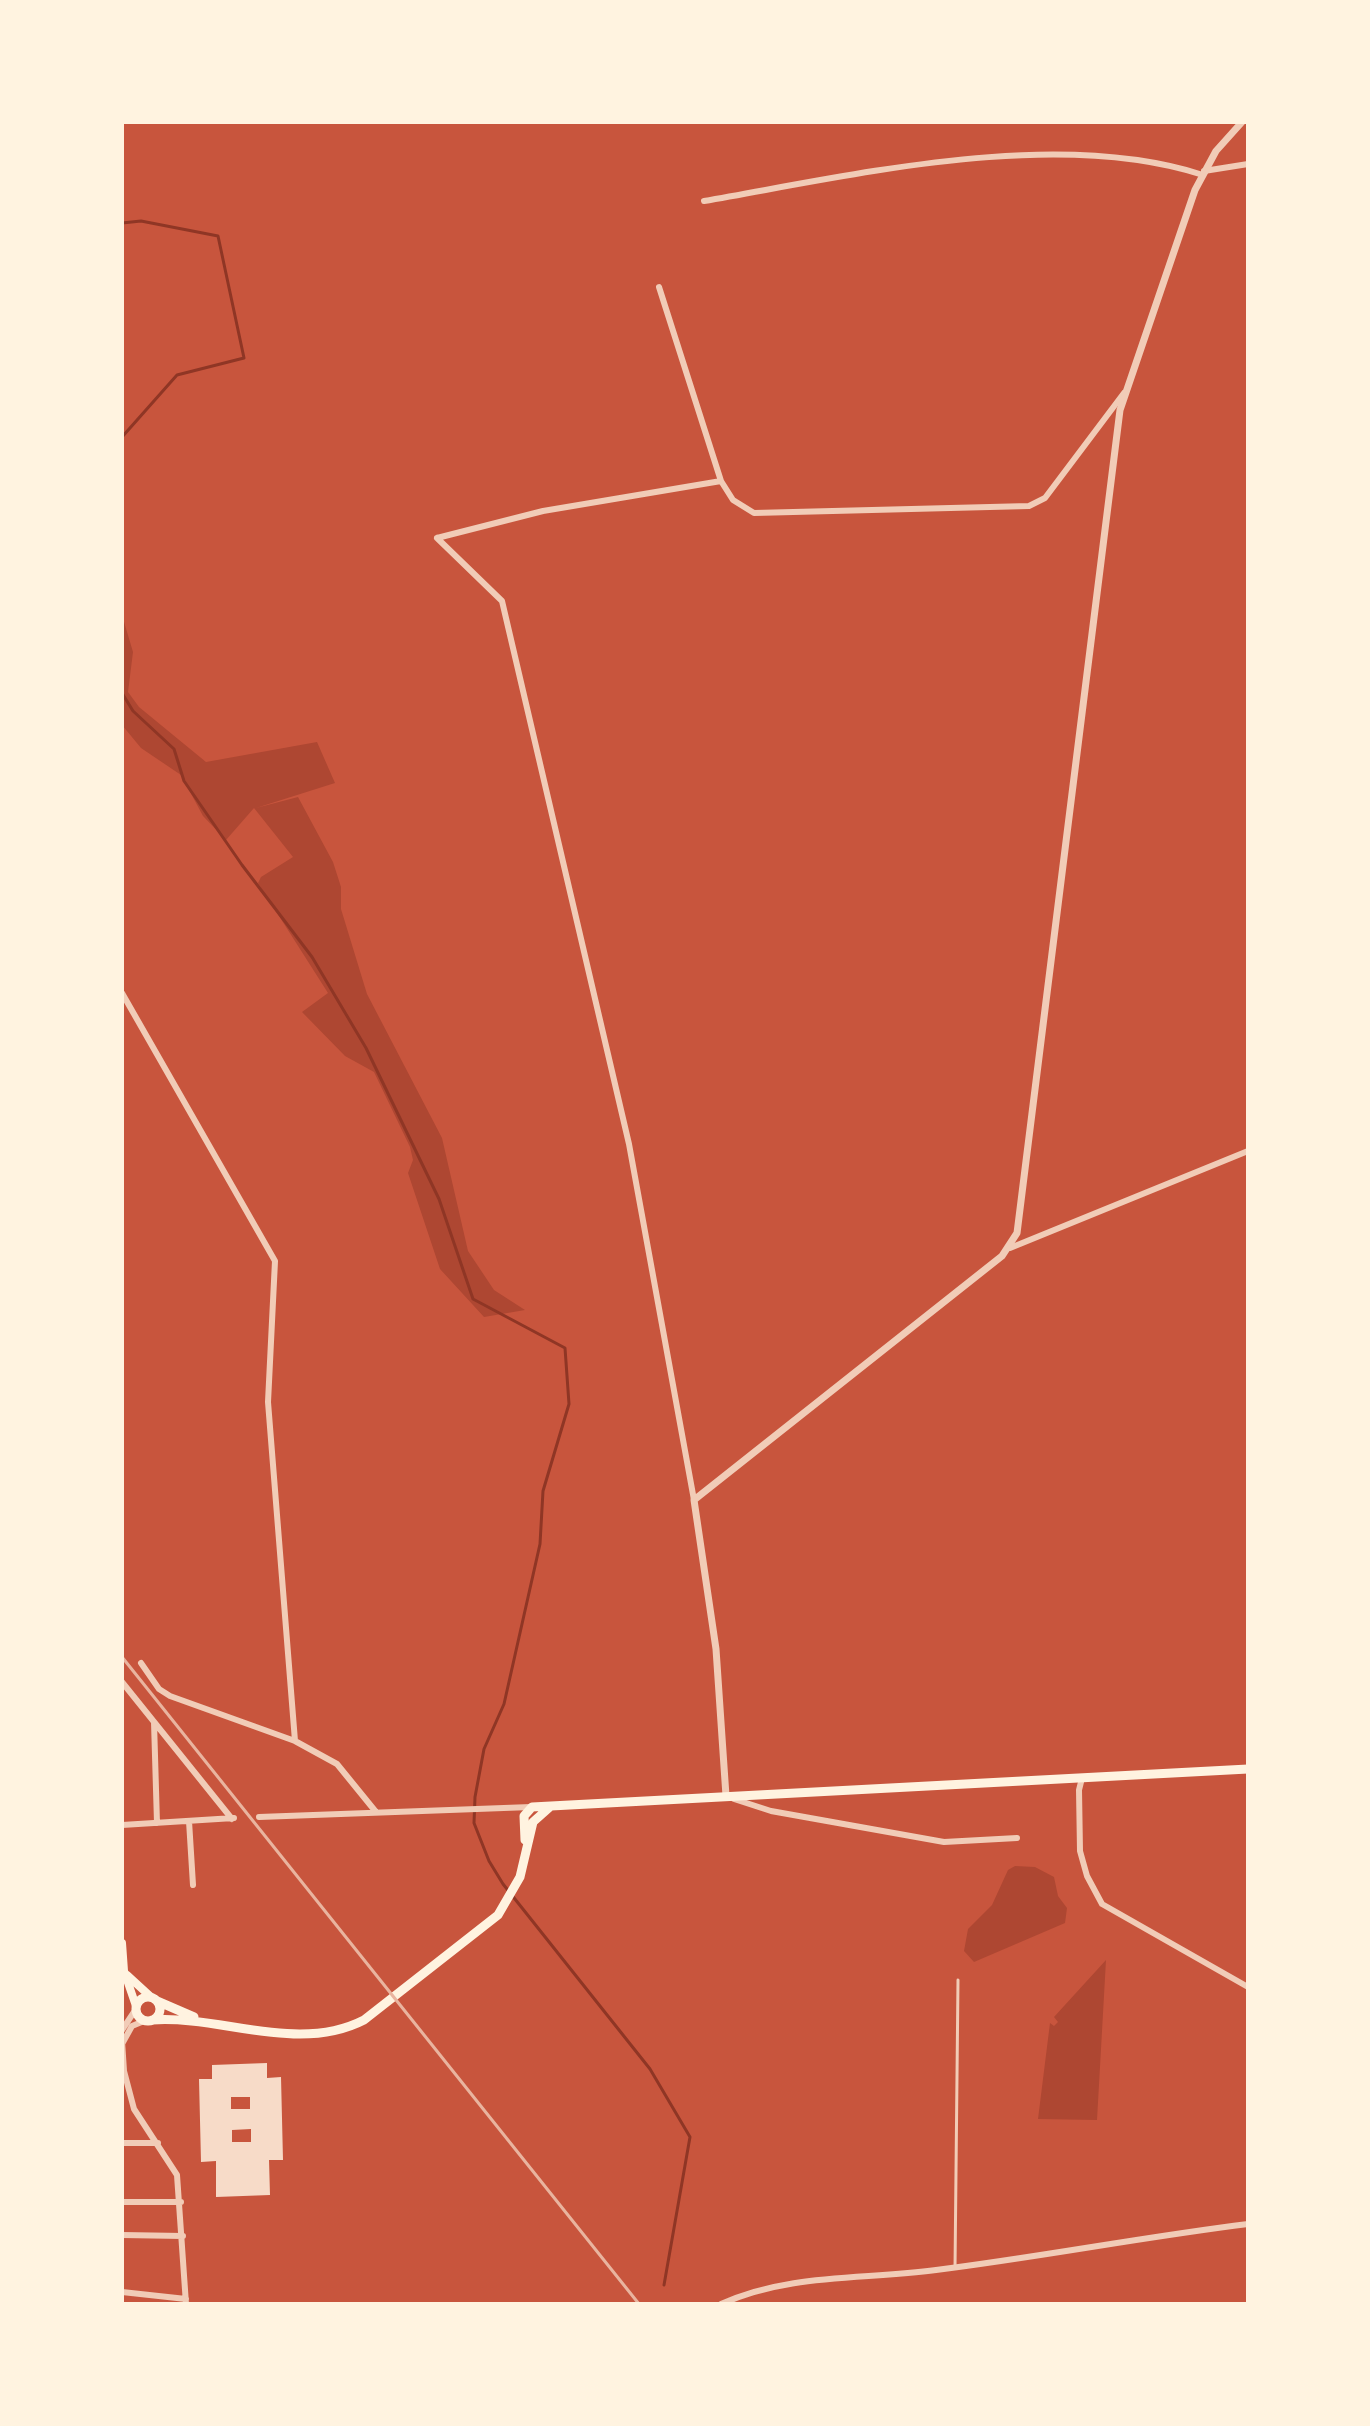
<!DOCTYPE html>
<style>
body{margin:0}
#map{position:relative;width:1370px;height:2426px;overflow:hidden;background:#c8553d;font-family:"Nunito Sans",sans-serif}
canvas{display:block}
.frame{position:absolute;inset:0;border:124px solid #fff3e0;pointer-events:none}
</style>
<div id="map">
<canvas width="1370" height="2426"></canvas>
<div class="frame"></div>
</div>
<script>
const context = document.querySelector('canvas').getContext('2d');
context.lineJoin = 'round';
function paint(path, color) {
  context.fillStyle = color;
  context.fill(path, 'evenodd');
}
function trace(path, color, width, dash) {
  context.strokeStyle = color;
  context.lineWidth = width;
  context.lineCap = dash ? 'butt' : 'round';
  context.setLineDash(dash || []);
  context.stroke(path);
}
paint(new Path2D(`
 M122 615 133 652 128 692 139 707 206 762 317 742 335 783 256 808 298 797 333 862 341 887V909L367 994 442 1138 468 1251 494 1290 525 1310 484 1317 440 1269 408 1173 413 1160 410 1147 374 1072 345 1056 302 1012 328 993 258 883 261 877 293 857 254 808 226 840 203 816 181 775 141 748 122 725Z
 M1015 1866 1035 1867 1054 1877 1058 1896 1067 1908 1065 1923 974 1962 964 1951 968 1929 992 1905 1008 1870Z
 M1106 1960 1097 2120 1038 2119 1050 2023 1054 2026 1058 2022 1054 2017Z`), '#ae4732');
trace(new Path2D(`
 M122 223 141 221 218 236 244 358 177 375 122 437
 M122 693 133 711 174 749 184 781 242 865 312 957 366 1048 439 1199 473 1299 565 1348 569 1404 543 1491 540 1544 504 1704 484 1749 475 1797 474 1823 489 1861 503 1884 650 2069 690 2137 664 2285`), '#8f3625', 3);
paint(new Path2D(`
 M267 2063V2078L281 2077 283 2160H269L270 2195 216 2197V2161L201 2162 199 2079H212V2065ZM231 2097H250V2109H231ZM251 2129V2142H232V2130Z`), '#f7dbc8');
trace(new Path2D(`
 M955 2268 958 1980`), '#f1ccb7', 3);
trace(new Path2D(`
 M1204 171 1248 164
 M704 201C855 175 1055 127 1203 175
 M659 287 721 481
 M437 538 502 601 629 1144 694 1500
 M437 538 543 511 721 481 733 500 754 513 1029 506 1045 498 1124 393
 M122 993 275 1261 268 1402 295 1741
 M1010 1248 1248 1151
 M141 1663 159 1689 170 1696 295 1741 337 1764 376 1812
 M122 1682 232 1819
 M154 1722 157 1823
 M1082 1778 1079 1790 1080 1851 1087 1876 1102 1904 1248 1987
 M734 1799 771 1811 944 1842 1017 1838
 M259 1817 531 1807
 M189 1821 193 1885
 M122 1825 234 1818
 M122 2030 136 2009
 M122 2041 124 2071 134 2109 177 2175 186 2304
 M122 2044 132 2026 144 2021
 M122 2143H158
 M122 2202H181
 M122 2235 183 2236
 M122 2292 186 2299
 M721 2304C790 2273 862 2280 936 2270 1040 2257 1143 2237 1248 2224`), '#f1ccb7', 6);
trace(new Path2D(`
 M726 1796 716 1649 694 1500 1002 1256 1017 1233 1120 410 1195 190 1216 151 1242 122`), '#f1ccb7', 7);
trace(new Path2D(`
 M122 1943 124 1971 136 2006
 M127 1975 151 1997`), '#fff3e0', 8);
trace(new Path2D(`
 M532 1807 1248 1769
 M525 1840 524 1816 532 1807
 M136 2009a12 12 0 1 1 24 0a12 12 0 1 1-24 0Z
 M157 2001 194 2017
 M152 2020C221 2015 298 2054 364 2020L498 1915 520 1877 533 1822 551 1806`), '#fff3e0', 9);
trace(new Path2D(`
 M122 1657 639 2304`), '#e9b49f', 3);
</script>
